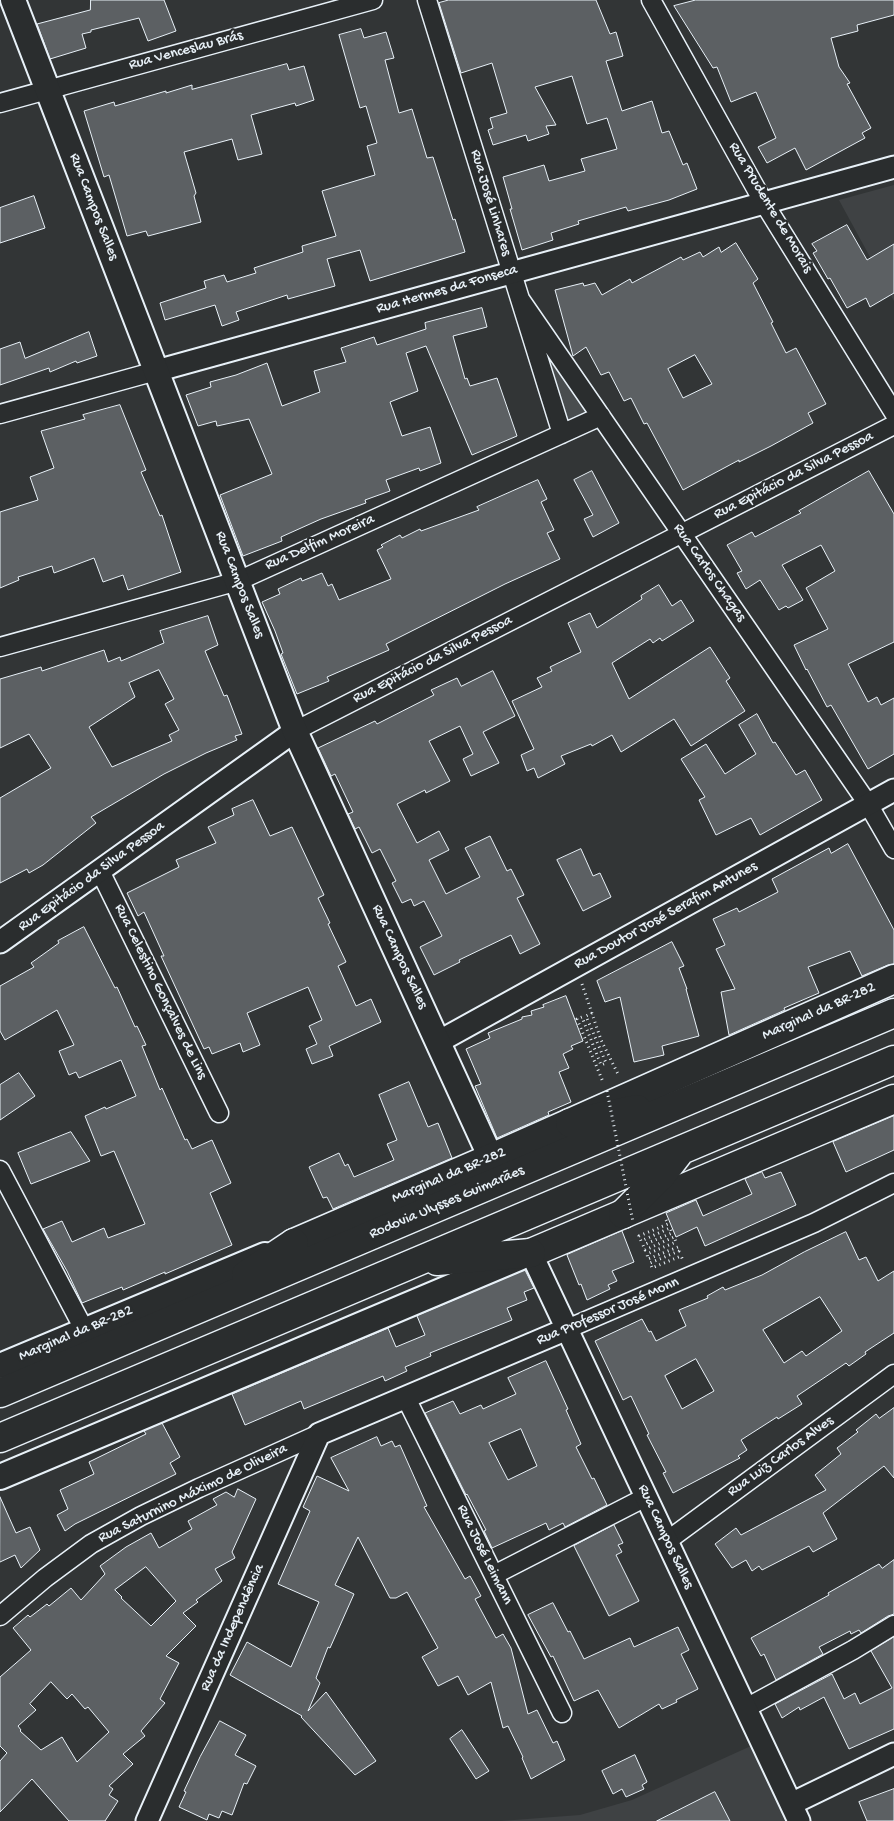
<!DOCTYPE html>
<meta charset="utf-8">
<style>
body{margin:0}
canvas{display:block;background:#323536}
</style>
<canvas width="894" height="1821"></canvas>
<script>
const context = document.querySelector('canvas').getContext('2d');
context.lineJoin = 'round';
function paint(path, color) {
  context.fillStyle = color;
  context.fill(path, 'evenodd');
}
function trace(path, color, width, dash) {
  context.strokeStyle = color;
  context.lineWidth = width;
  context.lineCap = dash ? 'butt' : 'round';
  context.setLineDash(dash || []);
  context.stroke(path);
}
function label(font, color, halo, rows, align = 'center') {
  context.font = font + ' "Gochi Hand",sans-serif';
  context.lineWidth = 4.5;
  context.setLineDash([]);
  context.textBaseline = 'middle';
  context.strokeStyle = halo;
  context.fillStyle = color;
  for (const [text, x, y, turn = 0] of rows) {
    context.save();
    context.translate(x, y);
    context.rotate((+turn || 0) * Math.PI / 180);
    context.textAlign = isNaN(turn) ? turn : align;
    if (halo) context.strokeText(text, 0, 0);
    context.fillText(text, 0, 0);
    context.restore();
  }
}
paint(new Path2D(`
 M894 185V301L839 200Z
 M762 1741 799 1821H501L580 1815 632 1800Z`), '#3f4244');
paint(new Path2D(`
 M520 299 601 416 562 434Z`), '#494d4f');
const building = new Path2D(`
 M91 0H164L176 31 148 41 139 18 91 30V32L82 34 86 48 50 59 37 24 90 10Z
 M449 0H596L610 34 616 32 623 56 606 61 622 111 652 101 662 133 669 131 683 165 687 163 697 189 669 200 628 211 626 207 578 221 579 224 551 233 553 240 522 250 510 209H512L503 177 544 165 549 181 585 171 581 159 617 149 607 118 587 124 572 76 535 87 556 125 546 126 549 134 528 141 526 135 493 145 488 130 493 128 490 118 507 113 492 63 461 73 439 3Z
 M696 0H894V15L857 25 858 31 831 38 839 67 850 83 847 84 871 128 862 133 865 138 806 170 795 148 767 163 758 147 776 138 756 92 731 102 717 67 713 68 674 6Z
 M361 29 364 38 386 32 394 58 385 60 399 113 412 109 427 158 433 157 453 220 455 219 465 252 370 281 360 250 327 259 335 286 288 299 287 295 236 312 239 320 222 326 215 305 165 320 160 303 206 288 204 281 224 275 227 282 256 273 254 268 303 252 302 246 336 236 322 191 375 175 367 146 377 143 366 106 360 108 339 35Z
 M287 64 289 70 304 66 314 100 296 106 295 103 251 115 262 154 238 160 232 139 184 152 196 193 194 196 201 222 148 236 146 231 127 236 109 175 104 177 84 111 114 102 115 106 166 91V93L192 85V89Z
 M34 196 45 228 0 243V208Z
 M847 225 867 260 894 244V293L870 307 866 298 847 308 830 278 828 279 813 253 817 251 812 244Z
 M736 243 758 279 753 283 773 322 771 323 786 353 796 348 826 404 808 413 813 423 771 446 739 462V460L683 490 647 423 644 424 631 398 624 401 609 372 601 375 586 347 573 356 555 290 583 283 584 286 595 283 602 295 630 279 632 283 681 257 683 260 700 252 703 257 719 247 721 252ZM695 355 712 384 683 398 668 369Z
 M482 308 487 327 453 336 465 379 467 378 470 386 497 378 517 436 472 455 426 346 406 353 418 391 390 402 402 436 430 427 441 463 420 471 419 468 386 480 390 491 365 500 366 503 321 519 281 537 282 541 243 556 220 495 272 474 249 419 217 426 216 421 198 426 186 395 211 387 210 382 236 375 267 363 282 406 320 392 314 371 346 362 341 348 374 337 377 345 426 329 425 323Z
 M89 332 97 356 77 363 76 361 50 372 49 368 0 385V349L20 342 25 358Z
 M120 405 146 470 141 472 160 516 162 515 181 572 128 590 123 575 103 582 94 558 54 573 52 566 18 577 19 580 0 588V512L38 500 30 477 54 468 41 431 85 419 83 415Z
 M592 471 619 523 593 537 584 519 593 515 574 480Z
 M869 471 894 514V642L848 664 868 702 877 697 881 705 894 698V754L868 769 831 705 827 707 807 669 806 670 794 645 828 629 806 588 835 571 821 545 782 565 803 600 788 608 786 606 779 610 760 580 746 589 737 573 742 571 727 545 752 532 755 537 801 513 799 511Z
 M538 480 547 499 541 502 554 530 547 533 560 559 505 584 386 644 389 650 327 677 329 681 297 694 281 654 283 653 275 631 262 602 280 594 278 589 301 578 302 581 322 573 328 586 332 584 339 600 391 579 377 550 383 547 381 545 400 535 402 538 420 529 421 531 479 510 477 507Z
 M659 585 672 606 681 600 694 621 662 641 660 638 653 643 650 639 612 663 629 699 710 647 730 678 726 681 745 711 691 746 674 719 621 752 612 735 592 746 591 744 561 756 565 764 538 778 534 768 527 771 521 755 534 749 512 701 542 687 537 678 552 671 550 667 581 652 568 623 590 613 597 628 642 599 641 596Z
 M208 616 218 645 205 651 224 696 227 695 242 734 235 736 237 740 206 753 164 774 91 817 96 823 43 865 29 873 27 869 0 883V798L51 768 29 734 0 748V679L41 667 42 671 104 650 108 662 120 657 121 661 164 643 160 631ZM159 670 174 699 165 704 179 730 169 735 172 741 112 767 89 727 135 697 129 683Z
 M493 671 515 716 483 732 499 763 471 776 463 759 473 754 460 726 429 741 450 781 426 793 425 790 397 804 417 843 439 831 449 850 429 860 446 894 480 877 465 848 490 836 507 871 511 869 524 895 517 898 540 944 520 954 511 935 459 960 460 962 434 975 420 947 442 936 424 901 414 906 411 899 402 903 392 883 396 881 380 849 372 853 359 827 355 829 348 814 353 812 335 774 331 776 318 748 375 721 377 724 434 695 431 690 457 678 461 686Z
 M757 714 773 743 775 742 796 775 805 770 822 800 760 835 751 818 716 835 699 800 705 797 681 759 706 744 725 774 756 754 739 725Z
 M253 800 270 836 292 827 324 895 318 898 330 923 328 924 346 962 338 966 356 1006 371 999 381 1022 329 1046 333 1056 312 1064 306 1049 317 1044 309 1026 322 1020 308 987 247 1013 260 1045 243 1052 240 1043 212 1054 209 1047 204 1049 161 956H164L144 912 138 916 127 893 179 867 176 860 216 843 208 827 234 815 232 809Z
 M848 844 894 930V964L888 965 862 976 850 951 808 967 819 993 784 1008 785 1010 729 1035 721 992 735 989 716 949 725 945 713 919 737 908 739 912 778 892 772 879 829 848 831 853Z
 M581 849 593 876 600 873 611 897 583 911 557 860Z
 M84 927 115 988 117 987 135 1027 137 1026 146 1045 142 1046 160 1090 162 1088 185 1140 187 1139 192 1149 212 1140 231 1183 210 1193 232 1245 165 1274V1272L123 1290 122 1287 82 1303 67 1271 43 1229 62 1221 72 1242 104 1228 108 1238 145 1224 114 1151 101 1156 85 1116 105 1107 106 1109 136 1096 121 1060 79 1078 76 1072 69 1075 59 1051 74 1045 57 1010 5 1040 0 1031V986L34 967 31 963 59 943 58 941Z
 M672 942 684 966 679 968 687 989H686L699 1036 662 1046 664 1055 634 1062 620 997 605 1002 597 981Z
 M566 996 583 1041 571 1046 573 1049 563 1054 569 1068 559 1072 571 1102 548 1112 549 1115 497 1138 475 1086 481 1084 466 1049 490 1038 488 1033 522 1019V1017L532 1015 531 1011 544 1007 543 1005Z
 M19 1073 35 1096 0 1120V1085Z
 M409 1082 428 1127 438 1123 452 1158 333 1209 327 1197 323 1198 309 1167 339 1153 345 1166 348 1164 354 1177 394 1160 387 1144 397 1140 379 1095Z
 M894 1116V1150L846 1172 833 1142Z
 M71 1132 90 1161 31 1184 18 1153Z
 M762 1172 765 1178 781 1172 796 1205 705 1246 697 1227 676 1237 666 1213 696 1200 703 1216 752 1194 745 1179Z
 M622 1231 634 1262 612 1271 617 1281 608 1285 610 1289 587 1300 581 1284 579 1285 567 1255Z
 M846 1232 859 1260 866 1257 878 1281 894 1271V1333L865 1352 866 1354 849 1366 846 1363 797 1396 802 1404 778 1419 777 1417 741 1440 747 1450 738 1456 740 1458 673 1493 663 1473 666 1472 647 1435 649 1434 631 1396 623 1400 595 1341 642 1319 649 1332 651 1331 656 1341 686 1326 679 1310 708 1298 707 1296 723 1287 725 1290 762 1275 804 1252ZM820 1297 842 1331 806 1356 802 1351 784 1363 763 1330ZM696 1359 714 1391 682 1409 665 1376Z
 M525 1270 534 1288 524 1292 527 1300 507 1308 512 1320 430 1353 431 1356 405 1367 407 1371 385 1381 383 1376 304 1409 301 1401 245 1425 232 1394 388 1328 396 1347 425 1335 417 1316Z
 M546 1361 568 1409 566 1410 581 1444 576 1447 592 1479 594 1478 607 1505 565 1527 563 1523 549 1530 546 1523 492 1548 484 1531 486 1530 467 1494 466 1495 425 1413 453 1401 460 1414 481 1405 483 1409 516 1394 508 1378ZM521 1429 537 1466 508 1480 489 1443Z
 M894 1408V1478L884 1466 823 1513 837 1539 813 1552 809 1546 762 1570 759 1566 752 1571 746 1560 732 1568 715 1544 736 1528 741 1535 826 1490 815 1475 841 1454 837 1448 858 1432 856 1430 876 1414 879 1418Z
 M162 1423 180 1457 170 1463 176 1474 75 1524 65 1531 57 1515 68 1509 60 1490 94 1474 89 1462 146 1434 144 1431Z
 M377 1437 381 1446 392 1441 395 1447 400 1445 427 1506 424 1507 465 1579 470 1576 481 1596 475 1599 496 1638 503 1634 511 1648 528 1714 537 1710 553 1743 557 1741 565 1760 531 1779 522 1758 523 1757 508 1726 503 1728 491 1682 468 1695 458 1676 438 1686 422 1657 438 1648 407 1592 396 1598H390L358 1537 335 1585 354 1594 330 1648 328 1647 316 1678 320 1683 308 1711 326 1692 376 1761 355 1775 301 1717 302 1716 230 1675 247 1642 291 1667 319 1602 278 1584 310 1511 303 1507 317 1476 349 1491 331 1458Z
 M238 1489 256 1499 232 1552 235 1558 215 1569 222 1581 196 1600 198 1602 183 1613 196 1626 166 1656 179 1663 160 1699 165 1703 141 1731 145 1736 123 1754 133 1764 109 1786 113 1789 109 1795 118 1801 105 1821H69L32 1779 0 1812V1761L7 1753 0 1746V1677L31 1650 13 1628 28 1615 30 1617 47 1604 49 1606 71 1588 81 1600 105 1574 100 1566 126 1547 151 1533 159 1548 192 1529 188 1521 217 1505 213 1499 226 1492 234 1497ZM146 1567 176 1601 151 1626 121 1598 122 1597 115 1590ZM51 1682 67 1699 72 1694 85 1709 88 1707 109 1732 77 1762 62 1737 41 1750 20 1731 21 1730 18 1726 36 1710 30 1704Z
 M0 1497 16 1533 30 1527 40 1550 21 1568 15 1555 0 1562Z
 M614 1525 623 1543 618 1545 622 1552 616 1555 639 1601 609 1616 574 1546Z
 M894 1560V1614L888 1616 861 1633 859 1630 851 1634 850 1631 819 1647 823 1654 776 1680 764 1654 761 1656 751 1638 829 1595 828 1593 879 1564 882 1568Z
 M553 1603 568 1632 570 1631 584 1659 630 1638 634 1647 678 1627 689 1650 681 1654 698 1689 676 1700 677 1702 662 1709 659 1704 619 1728 598 1690 574 1701 553 1656 551 1657 528 1615Z
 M894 1637V1729L849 1749 824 1697 800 1710 799 1707 782 1718 775 1704 832 1674 844 1699 855 1693 860 1704 892 1688 871 1651Z
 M220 1721 246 1735 235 1755 256 1766 247 1784 244 1783 232 1815 222 1811 219 1818 209 1814 207 1820 179 1807 186 1792 184 1791 200 1757Z
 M462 1730 489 1771 476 1779 450 1739Z
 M635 1755 647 1782 642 1785 644 1789 626 1797 622 1789 613 1794 602 1771Z
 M894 1789V1821H867L859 1802Z
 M715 1792 730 1821H657Z`);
paint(building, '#5c6063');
trace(building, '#e8f1f8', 1);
const minor = new Path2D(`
 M427 0 562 434
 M651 0 764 203 894 413
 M0 103 373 0
 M520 299 868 804 894 849
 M0 414 156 371
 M0 647 238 581 601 416
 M295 731 894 425
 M100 871 219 1113
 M0 1170 85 1331
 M567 1329 814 1223 894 1183
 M406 1398 562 1713
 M667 1541 894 1374
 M494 1575 646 1497
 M0 1616 45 1578 91 1544 141 1516 199 1488 319 1434
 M746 1708 853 1650 894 1625`);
const tertiary = new Path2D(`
 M156 371 894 167
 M0 942 295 731
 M438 1042 894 790
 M531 1253 799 1821
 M791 1804 894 1754
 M147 1821 319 1434 567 1329`);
const secondary = new Path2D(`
 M13 0 295 731 491 1158
 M0 1366 265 1255
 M0 1477 519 1258`);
const primary = new Path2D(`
 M294 1243 491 1158 894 979
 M531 1253 894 1099`);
const trunk = new Path2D(`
 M570 1123 637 1109
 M623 1214 661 1176 678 1154
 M437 1261 531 1253
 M246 1275 294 1243
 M0 1393 894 1013
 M0 1438 894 1060`);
trace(minor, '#e8f1f8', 21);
trace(tertiary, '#e8f1f8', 25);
trace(secondary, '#e8f1f8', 28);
trace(primary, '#e8f1f8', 31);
trace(trunk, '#e8f1f8', 31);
trace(new Path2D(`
 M582 984 601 1040 619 1076
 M592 1013 586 1016 606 1063 601 1065 582 1017 577 1019 603 1082
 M666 1220 668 1224 639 1236 641 1241 670 1228 672 1233 643 1245 645 1250 674 1237 676 1242 647 1254 648 1259 678 1247 679 1251 650 1263 652 1268 681 1256 683 1260`), '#e8f1f8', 3, [1, 4]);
trace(minor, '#2a2d2e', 18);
trace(tertiary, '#2a2d2e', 21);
trace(secondary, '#2a2d2e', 24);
trace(primary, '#2a2d2e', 28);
trace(trunk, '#2a2d2e', 28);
trace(new Path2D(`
 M607 1091 633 1222`), '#e8f1f8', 3, [1, 4]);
label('15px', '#e8f1f8', '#2a2d2e', [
 ["Rua Venceslau Brás",186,51,-15],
 ["Rua José Linhares",490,203,73],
 ["Rua Campos Salles",93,207,69],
 ["Rua Prudente de Morais",770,208,59],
 ["Rua Hermes da Fonseca",447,290,-16],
 ["Rua Epitácio da Silva Pessoa",794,476,-27],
 ["Rua Delfim Moreira",320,543,-24],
 ["Rua Carlos Chagas",709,573,55],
 ["Rua Campos Salles",239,585,69],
 ["Rua Epitácio da Silva Pessoa",433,660,-27],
 ["Rua Epitácio da Silva Pessoa",92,877,-36],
 ["Rua Doutor José Serafim Antunes",666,916,-29],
 ["Rua Campos Salles",399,957,65],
 ["Rua Celestino Gonçalves de Lins",160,992,64],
 ["Marginal da BR-282",819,1012,-24],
 ["Marginal da BR-282",449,1176,-23],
 ["Rodovia Ulysses Guimarães",447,1203,-23],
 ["Rua Professor José Monn",608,1312,-23],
 ["Marginal da BR-282",76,1334,-23],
 ["Rua Luiz Carlos Alves",781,1457,-36],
 ["Rua Saturnino Máximo de Oliveira",193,1494,-26],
 ["Rua Campos Salles",665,1537,65],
 ["Rua José Leimann",484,1555,64],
 ["Rua da Independência",233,1628,-66]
]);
</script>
